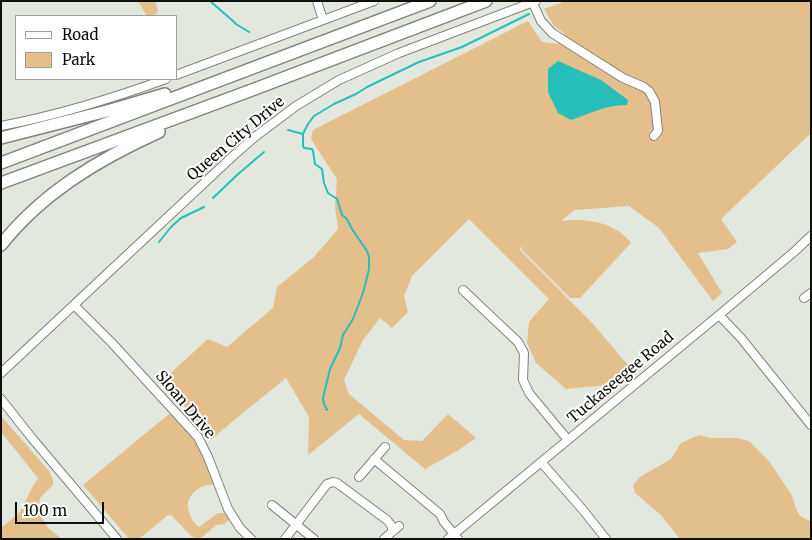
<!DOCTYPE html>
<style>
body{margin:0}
#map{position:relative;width:812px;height:540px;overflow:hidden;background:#e2e8de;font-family:Merriweather,serif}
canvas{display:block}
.frame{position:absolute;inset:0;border:2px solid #0d0f0b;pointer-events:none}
.legend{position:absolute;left:15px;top:15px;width:162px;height:65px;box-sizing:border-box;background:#fff;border:1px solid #9e9f9d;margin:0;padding:6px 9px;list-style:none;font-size:15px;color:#0d0f0b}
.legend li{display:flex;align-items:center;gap:10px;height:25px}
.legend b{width:25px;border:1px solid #9e9f9d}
.scale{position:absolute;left:15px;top:502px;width:89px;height:22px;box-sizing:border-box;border:2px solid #0d0f0b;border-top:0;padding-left:6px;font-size:15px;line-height:18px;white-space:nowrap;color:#0d0f0b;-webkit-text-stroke:4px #fff;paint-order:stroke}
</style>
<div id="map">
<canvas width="812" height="540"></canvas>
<div class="frame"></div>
<ul class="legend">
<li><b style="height:6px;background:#fff"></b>Road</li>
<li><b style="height:14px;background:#e3bf8b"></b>Park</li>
</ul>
<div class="scale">100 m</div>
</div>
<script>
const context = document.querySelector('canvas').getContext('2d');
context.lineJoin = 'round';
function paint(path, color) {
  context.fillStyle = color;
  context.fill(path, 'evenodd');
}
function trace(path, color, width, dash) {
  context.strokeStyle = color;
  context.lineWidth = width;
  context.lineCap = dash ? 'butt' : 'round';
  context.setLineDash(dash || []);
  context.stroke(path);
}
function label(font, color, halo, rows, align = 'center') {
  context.font = font + ' Merriweather,serif';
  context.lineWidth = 4;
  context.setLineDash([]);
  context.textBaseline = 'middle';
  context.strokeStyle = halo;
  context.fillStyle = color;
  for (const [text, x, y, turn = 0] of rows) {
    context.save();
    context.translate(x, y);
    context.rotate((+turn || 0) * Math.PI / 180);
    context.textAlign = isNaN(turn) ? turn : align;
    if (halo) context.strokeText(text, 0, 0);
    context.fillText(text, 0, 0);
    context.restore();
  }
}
paint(new Path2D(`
 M138 1H155L158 11 154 16H147Z
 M566 1H811V133L721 219 737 242 728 249 698 253 722 293 713 301 659 228 629 206 575 210 561 221C586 218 615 222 631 243L580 298H570L521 249 525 245 519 249 593 324 633 371 617 384 566 389 536 363 527 343 529 322 549 299 469 219 412 276 404 296 408 312 392 328 380 318 363 340 344 380 349 394 404 440 422 441 448 414 476 438 457 451 425 469 359 414 308 455 309 417 286 378 227 426 211 440 163 380 208 339 227 347 273 308 277 287 314 257 338 229 335 207 337 179 311 139 313 130 528 21 542 42 558 44 565 34 554 26 544 9Z
 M169 414H172L190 431 202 448 215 483 213 485C203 483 191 492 188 502 187 510 192 523 199 527L218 513H224L228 516 229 520 224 524 216 525 200 539 192 537 172 516 168 515 139 539H129L83 485Z
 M1 416 49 471 53 480V485L40 498 39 505 41 516 48 528 62 539H1V528L20 512 33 486 38 478 1 432Z
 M699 435 711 438H736L749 441 769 461 791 494 796 508 800 516 811 522V539H680L661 515 635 493 633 485 640 477 671 459 681 443Z`), '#e3bf8b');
paint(new Path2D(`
 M558 61 601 80 628 100 627 105C608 104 589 114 571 120L558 113 548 92V69Z`), '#27bfbb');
trace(new Path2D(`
 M210 1 233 21 236 24 249 32
 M288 130 303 134
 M213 198 237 175 264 152
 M159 242 171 227 181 218 204 207
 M327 410 324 404 323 398 330 369 340 348 343 335 353 319 363 293 369 269V257L367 251 352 229 347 219 342 215 337 199 328 193 324 183 322 169 315 164 313 151 312 149 304 148 303 146V134L308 124 314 116 334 104 356 94 367 87 419 62 462 47 529 14`), '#27bfbb', 2);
const minor = new Path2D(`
 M317 1 323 20
 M533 3 541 21 552 33 623 78 644 87 649 91 655 102 658 131 654 136
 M176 75 374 1
 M1 126C59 115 111 99 166 79
 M463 290 518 342 524 353 523 380 529 393 568 440
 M804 298 811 293
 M74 305 112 343 198 437 208 457 228 509 240 528 251 539
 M719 315 741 338 811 425
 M1 373 233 156 256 136 296 106 339 80 399 53 536 1
 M1 399 31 437 117 539
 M374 459 440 514 444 522 458 539
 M541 462 583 510 606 539
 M359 477 385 447
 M272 505 314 539
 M285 539 327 484 333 482 337 483 387 520 391 525 393 531
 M384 539 399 526
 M448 539 719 315 794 252 811 236`);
const highway = new Path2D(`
 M1 138 107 111 165 94
 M1 163 430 1
 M1 183 252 90 486 1
 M1 245C42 193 99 159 159 132`);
trace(minor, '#80857c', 10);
trace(highway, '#80857c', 14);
trace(minor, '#fff', 8);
trace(highway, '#fff', 11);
label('15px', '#0d0f0b', '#fff', [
 ["Queen City Drive",236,139,-40],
 ["Tuckaseegee Road",621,378,-40],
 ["Sloan Drive",185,405,50]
]);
</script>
